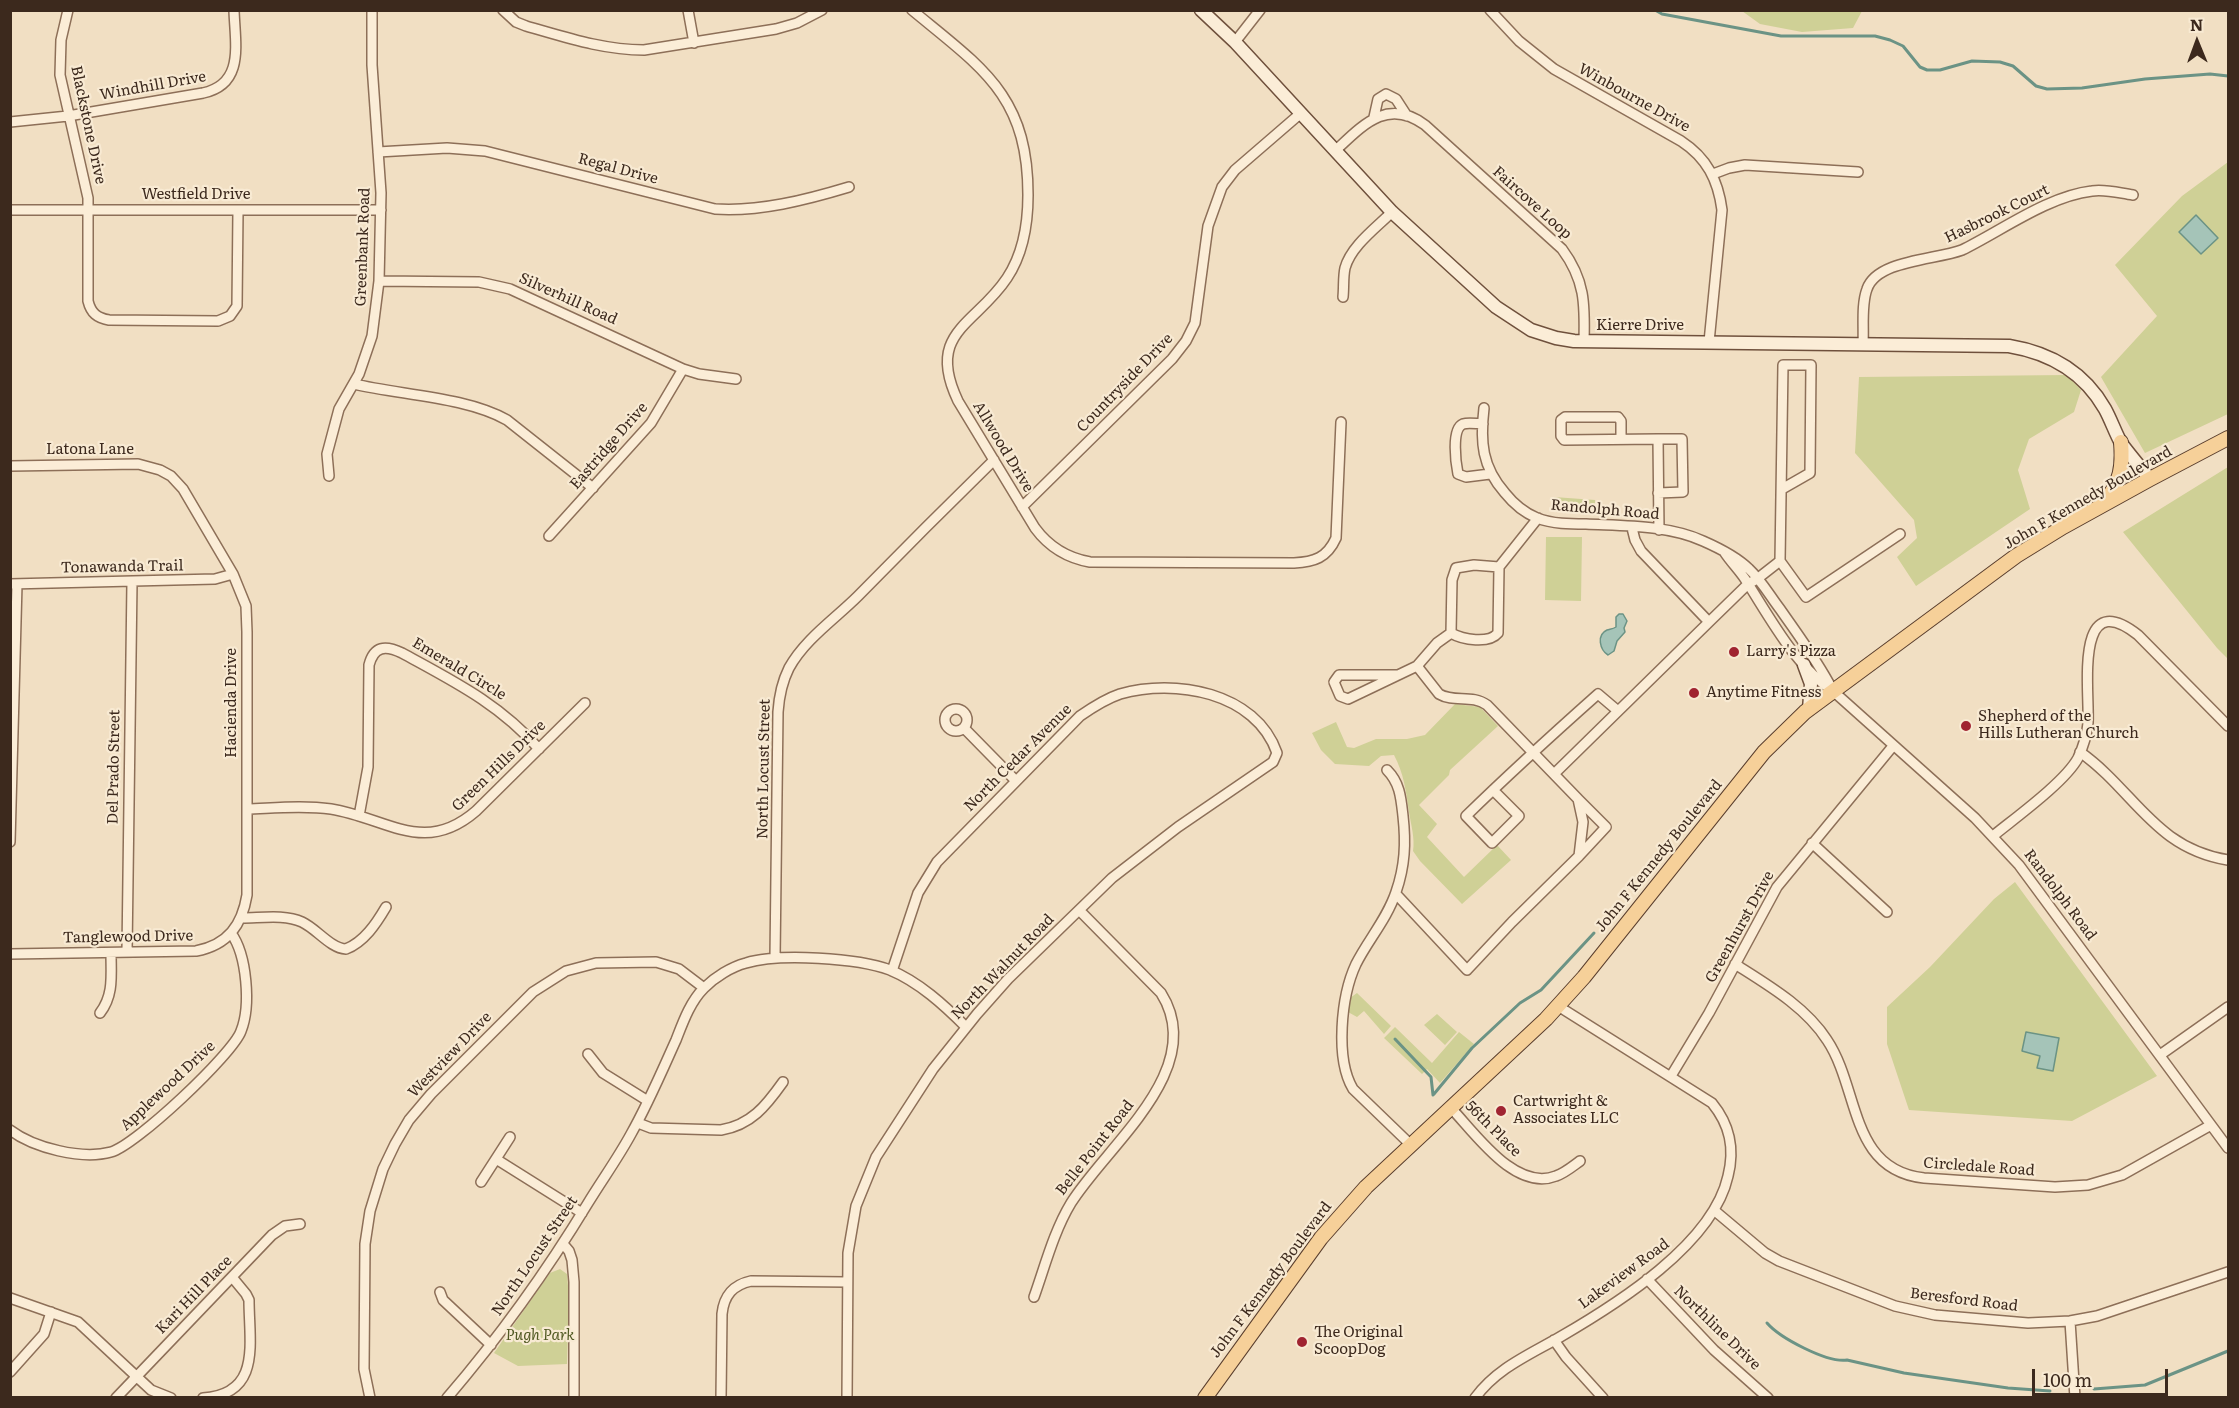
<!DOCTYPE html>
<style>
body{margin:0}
#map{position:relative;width:2239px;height:1408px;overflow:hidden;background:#f1dfc3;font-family:Literata,serif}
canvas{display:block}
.frame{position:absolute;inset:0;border:12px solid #3c291d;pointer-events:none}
.north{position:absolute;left:2167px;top:12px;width:60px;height:60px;-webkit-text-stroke:4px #f8ead3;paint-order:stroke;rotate:359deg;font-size:16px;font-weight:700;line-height:24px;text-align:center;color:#3c291d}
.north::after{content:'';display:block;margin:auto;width:21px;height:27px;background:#3c291d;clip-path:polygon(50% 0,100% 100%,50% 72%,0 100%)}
.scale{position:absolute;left:2032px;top:1369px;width:136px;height:27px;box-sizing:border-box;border:3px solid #3c291d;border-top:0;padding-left:8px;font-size:18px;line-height:21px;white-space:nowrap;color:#3c291d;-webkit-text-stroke:4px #f8ead3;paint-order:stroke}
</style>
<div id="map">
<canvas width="2239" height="1408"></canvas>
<div class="frame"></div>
<div class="north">N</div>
<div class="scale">100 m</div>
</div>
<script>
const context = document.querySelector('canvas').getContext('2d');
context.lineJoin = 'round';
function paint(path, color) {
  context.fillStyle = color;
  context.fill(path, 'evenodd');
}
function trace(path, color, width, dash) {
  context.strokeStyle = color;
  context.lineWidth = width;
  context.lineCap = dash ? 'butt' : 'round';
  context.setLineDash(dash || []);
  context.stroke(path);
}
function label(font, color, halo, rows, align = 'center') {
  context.font = font + ' Literata,serif';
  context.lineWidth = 4.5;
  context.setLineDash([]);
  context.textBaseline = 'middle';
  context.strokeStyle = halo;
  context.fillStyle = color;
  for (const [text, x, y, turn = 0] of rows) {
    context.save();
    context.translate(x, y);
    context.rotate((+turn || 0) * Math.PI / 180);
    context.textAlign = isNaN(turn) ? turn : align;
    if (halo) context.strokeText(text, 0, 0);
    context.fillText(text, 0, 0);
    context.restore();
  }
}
paint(new Path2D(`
 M1742 11H1862L1853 28 1802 32 1760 24Z
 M2228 162V414L2145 453 2101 377 2157 316 2115 265 2182 196Z
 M2067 375 2081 390 2074 412 2029 439 2018 470 2030 509 1916 586 1897 557 1917 538 1914 520 1855 453 1859 377Z
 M2228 467V659L2217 648 2123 532Z
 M1554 497 1595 500V512L1553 510Z
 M1546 537H1582L1581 601 1545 600Z
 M1455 704 1480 707 1498 726 1450 770 1449 775 1419 805 1437 824 1427 837 1464 877 1497 845 1511 860 1462 904 1420 861 1413 851C1415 838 1411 825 1409 812 1406 791 1404 774 1394 755L1381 756 1369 766 1335 764 1321 750 1312 733 1336 722 1347 747 1354 748 1376 739H1407L1425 735Z
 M2015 882 2157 1076 2072 1121 1909 1110 1887 1044V1007L1930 967 1994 899Z
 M1357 993 1391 1026 1384 1034 1364 1011 1357 1017 1348 1012 1350 998Z
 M1437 1014 1457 1032 1445 1045 1424 1025Z
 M1395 1027 1432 1063 1459 1032 1474 1044 1440 1083 1427 1069 1422 1074 1384 1038Z
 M560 1269 567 1274 569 1297 567 1364 518 1366 494 1353 550 1273Z`), '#cfd096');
const water = new Path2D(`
 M2196 215 2218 238 2201 254 2179 232Z
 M1619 614H1623L1627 621 1624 628 1625 632 1617 641 1614 651 1608 655C1600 650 1596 635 1607 630 1610 629 1613 629 1616 627V617Z
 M2026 1032 2059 1038 2053 1071 2037 1068 2040 1056 2022 1051Z`);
paint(water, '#a5c4b8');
trace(water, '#6b9385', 1.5);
trace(new Path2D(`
 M1655 10 1662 14 1781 36H1875L1890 40 1903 46 1920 67 1927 70H1940L1972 61 2000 62 2013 66 2036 86 2047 89 2082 88 2145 79 2210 74 2228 76
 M1395 1039 1431 1077 1433 1095
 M1434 1094 1472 1048 1520 1003 1541 990 1594 933
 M1767 1323C1780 1338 1827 1363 1847 1360L1904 1373 2008 1388 2050 1391
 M2094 1389 2145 1385 2228 1351`), '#6b9385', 3);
const street = new Path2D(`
 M68 10 61 40 60 75 88 198V301C91 313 97 318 109 320L218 321 230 316 237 306 238 211
 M503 10 516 22 526 26C565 37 603 50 644 50L776 29 797 23 822 10
 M688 10 694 43
 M912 10C982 68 1028 95 1028 195 1028 223 1023 254 1007 278 976 325 925 332 958 401L1035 528C1049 547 1067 558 1090 562L1294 563C1314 562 1327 558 1336 538L1341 422
 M1490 10 1519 41 1554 69 1681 141C1707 158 1718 180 1722 210L1709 342
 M1235 42 1260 10
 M1374 117 1378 99 1386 94 1396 99 1407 116
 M10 122 68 116 203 93C245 84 235 44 234 10
 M1335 151C1362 126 1387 97 1425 125L1562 249C1585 280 1585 304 1584 341
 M378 152 447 148 485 151 715 209C759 212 806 200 849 187
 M1713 174 1729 168 1745 165 1858 172
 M10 210H381
 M379 281 479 282 510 289 683 369 699 374 736 379
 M1343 297C1344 287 1343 277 1345 268 1351 246 1376 228 1392 212
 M1863 344C1864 327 1861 305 1867 289 1877 260 1935 260 1962 250 2001 231 2048 196 2092 191 2106 189 2119 193 2133 195
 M354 384C401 395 466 397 507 420L593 488
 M1484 408C1480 442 1482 467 1505 493 1513 503 1525 513 1537 518 1553 524 1570 524 1586 524 1624 526 1668 525 1703 541 1719 548 1737 557 1749 569 1761 580 1770 596 1780 609 1798 635 1817 660 1832 689
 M1483 424C1477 424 1469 422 1463 424 1451 429 1456 464 1458 474L1466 477 1490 474
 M1621 439V421L1618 417H1565L1561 420V436L1564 440 1658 439 1659 530
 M1658 439H1682L1683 492 1658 493
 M10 466 138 464 160 470 171 476 183 489 233 574 246 606 247 632V895C242 925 228 945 196 951L10 954
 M329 476 327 454 339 409 359 374 372 336 379 281 381 193 372 65V10
 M1022 507 1172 359 1186 341 1195 323 1208 226 1222 187 1235 170 1301 113
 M549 536 651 423 683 369
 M1725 553C1731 562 1739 570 1745 579 1769 616 1795 666 1833 691L1975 818 2019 865 2228 1148
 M1780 561 1806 597 1900 534
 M10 584 215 579 233 574
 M1709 622 1748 584 1757 579 1780 561 1783 365H1811L1810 473 1782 489
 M1451 633 1452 580 1456 568 1474 565 1499 567
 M1398 675H1339L1334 682 1340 696 1348 699 1417 666
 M945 720a11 11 0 1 1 22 0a11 11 0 1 1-22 0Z
 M964 728 1016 781
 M2080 752C2135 791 2154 848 2228 860
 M1387 770C1400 783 1401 798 1403 816 1406 843 1405 866 1396 892 1387 919 1368 940 1356 964 1341 996 1335 1059 1353 1089L1411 1145
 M1554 774 1709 622 1641 551 1635 540 1632 528
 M1493 790 1519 816 1492 843 1466 816C1509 774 1553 734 1598 694L1618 711
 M1578 799 1606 827 1579 856
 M247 809C275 808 304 805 331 809 387 818 424 856 476 811L585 703
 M359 816 368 767 369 665C374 646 385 645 402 653 453 681 500 704 539 749
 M1993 836C2015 818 2065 782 2078 758 2083 747 2087 735 2088 723 2090 692 2073 584 2138 635L2228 726
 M10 842 17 584
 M1812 843 1887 912
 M1396 894 1467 970 1512 922 1579 856 1583 822 1578 799 1487 705C1472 694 1454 703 1439 694L1417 666 1437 643 1451 633C1463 640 1489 644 1498 633L1499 567 1538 518
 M242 918C261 918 285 914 302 922 317 929 330 948 346 949 364 942 376 924 386 907
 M127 952 132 582
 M775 958 778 712C779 697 782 682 789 668 805 639 835 619 858 596 903 550 948 505 994 460
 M1735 964C1768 985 1806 1007 1827 1040 1860 1089 1849 1170 1924 1178L2055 1187 2088 1185 2122 1175 2211 1125
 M100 1013C114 995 111 975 111 953
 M588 1054 603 1073 648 1101
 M2160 1055 2228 1007
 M1671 1076 1709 1013 1777 887 1893 746
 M1451 1108C1475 1133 1515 1192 1556 1176 1565 1173 1573 1166 1580 1161
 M638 1123 651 1128 721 1130C751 1125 766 1106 783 1082
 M10 1130C34 1148 82 1160 111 1152 135 1146 233 1054 241 1031 251 1006 247 955 231 933
 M496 1159 582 1213
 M481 1182 510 1137
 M1715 1211 1765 1253 1779 1261 1895 1306 1935 1315 2028 1323 2070 1321 2097 1316 2228 1272
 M563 1244 569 1251 572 1260 574 1282V1398
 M1647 1279 1714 1350 1768 1398
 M440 1292 443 1300 491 1345
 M1034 1297C1045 1266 1054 1231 1071 1203 1107 1145 1209 1069 1161 993L1079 910
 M10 1298 78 1322 151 1390 171 1398
 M2070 1321 2075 1398
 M1554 1340 1566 1357 1603 1398
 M10 1372 44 1334 51 1312
 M116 1398 272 1235 285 1226 300 1224
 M203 1398C262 1394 249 1343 249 1300L246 1294 232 1277
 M370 1398 364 1369 365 1244 370 1211 383 1169 395 1144 409 1120 431 1094 533 992 566 971 596 963 656 962 679 969 704 988
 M447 1398C501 1335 545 1274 588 1203 602 1180 618 1158 631 1134 648 1104 662 1071 676 1040 683 1022 690 1002 704 988 715 977 731 967 746 963 779 953 858 958 890 970 919 982 944 1005 966 1027
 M721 1398 722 1314C724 1295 733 1285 751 1281L847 1282
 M847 1398 848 1253 856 1206 876 1157 933 1069 977 1014 1008 979 1112 878 1178 827 1273 762 1277 753C1256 692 1174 678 1120 694 1105 699 1093 707 1080 716L937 862 918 893 892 971
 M1475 1398C1497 1368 1529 1355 1560 1337 1617 1304 1713 1244 1728 1176 1735 1148 1730 1125 1712 1103L1558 1006`);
const secondary = new Path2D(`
 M1201 10 1235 42 1392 212 1496 307 1531 330 1556 338 1574 341 2009 346C2051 353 2084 372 2105 409 2111 420 2115 432 2121 443 2130 455 2140 467 2150 479
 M1804 665 1811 684 1809 709`);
const primary = new Path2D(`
 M2105 501C2121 482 2123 466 2121 442
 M1205 1398 1321 1238 1366 1187 1546 1019 1584 977 1764 752 1805 712 2016 556 2063 527 2150 479 2228 438`);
trace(street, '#8d6f58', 12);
trace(secondary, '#6f503c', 15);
trace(primary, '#5a3e2d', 16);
trace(street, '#fbedd7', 9);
trace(secondary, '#fbedd7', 12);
trace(primary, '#f6d099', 14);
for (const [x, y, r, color] of [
 [1734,652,6,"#a02431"],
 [1694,693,6,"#a02431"],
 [1966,726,6,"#a02431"],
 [1501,1111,6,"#a02431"],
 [1302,1342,6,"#a02431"]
]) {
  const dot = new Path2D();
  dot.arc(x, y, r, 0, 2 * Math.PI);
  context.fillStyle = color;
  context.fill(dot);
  trace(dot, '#f8ead3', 2);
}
label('15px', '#3c291d', '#f8ead3', [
 ["Windhill Drive",153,86,-10],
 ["Winbourne Drive",1634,98,29],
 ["Blackstone Drive",88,125,78],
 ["Regal Drive",618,169,15],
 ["Westfield Drive",196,195],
 ["Faircove Loop",1532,203,42],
 ["Hasbrook Court",1997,214,-26],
 ["Greenbank Road",363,247,-88],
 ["Silverhill Road",568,299,24],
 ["Kierre Drive",1640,326],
 ["Countryside Drive",1125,383,-46],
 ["Eastridge Drive",609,446,-49],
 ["Allwood Drive",1003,447,59],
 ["Latona Lane",90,450],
 ["John F Kennedy Boulevard",2088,498,-30],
 ["Randolph Road",1605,510,5],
 ["Tonawanda Trail",122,567,-1],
 ["Emerald Circle",459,669,31],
 ["Hacienda Drive",232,703,-90],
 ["North Cedar Avenue",1018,758,-45],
 ["Green Hills Drive",499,766,-44],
 ["Del Prado Street",114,767,-89],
 ["North Locust Street",764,769,-89],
 ["John F Kennedy Boulevard",1659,856,-51],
 ["Randolph Road",2060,895,53],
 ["Greenhurst Drive",1740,927,-61],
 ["Tanglewood Drive",128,937,-1],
 ["North Walnut Road",1003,967,-46],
 ["Westview Drive",450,1055,-46],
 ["Applewood Drive",168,1086,-43],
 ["56th Place",1493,1129,45],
 ["Belle Point Road",1095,1148,-52],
 ["Circledale Road",1979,1167,4],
 ["North Locust Street",535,1256,-56],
 ["Lakeview Road",1624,1274,-36],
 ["John F Kennedy Boulevard",1271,1280,-53],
 ["Kari Hill Place",194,1295,-46],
 ["Beresford Road",1964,1300,7],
 ["Northline Drive",1717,1328,44]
]);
label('15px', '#3c291d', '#f8ead3', [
 ["Larry's Pizza",1746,652],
 ["Anytime Fitness",1706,693],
 ["Shepherd of the",1978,717],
 ["Hills Lutheran Church",1978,734],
 ["Cartwright &",1513,1102],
 ["Associates LLC",1513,1119],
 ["The Original",1314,1333],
 ["ScoopDog",1314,1350]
], 'left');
label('italic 15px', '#515923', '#f8ead3', [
 ["Pugh Park",540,1336]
]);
</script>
